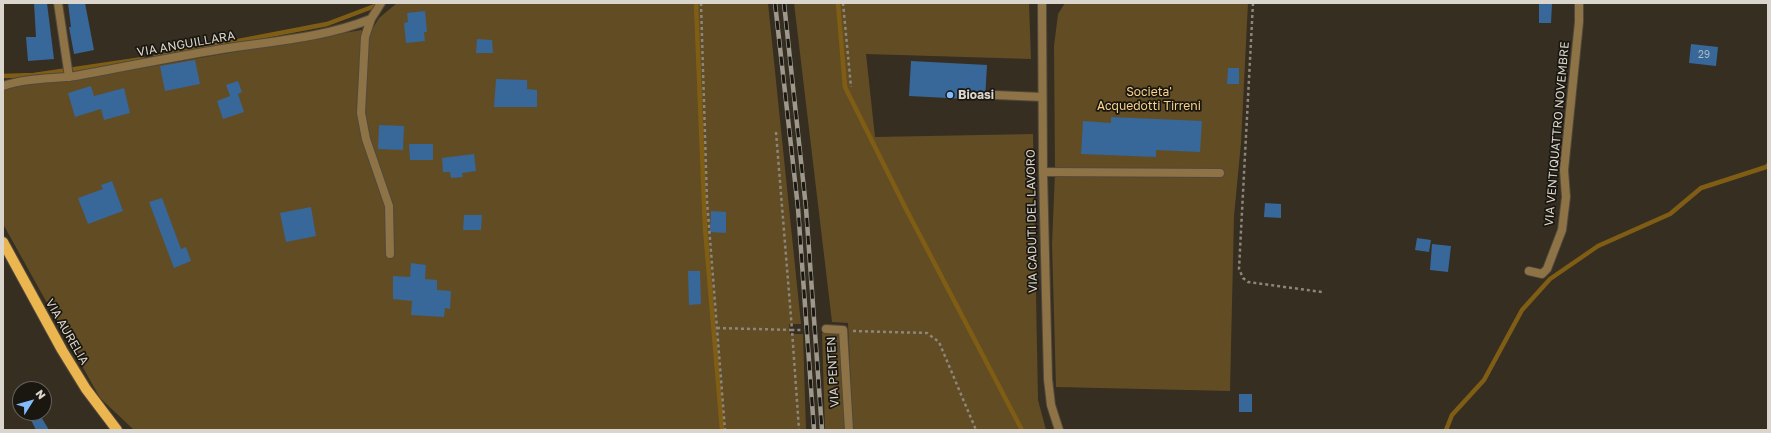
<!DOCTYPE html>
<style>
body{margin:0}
#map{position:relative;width:1771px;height:433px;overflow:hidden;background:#362e21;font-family:"Golos Text",sans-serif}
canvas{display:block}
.frame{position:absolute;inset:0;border:4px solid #dbd6cd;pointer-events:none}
.north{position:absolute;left:12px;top:381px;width:40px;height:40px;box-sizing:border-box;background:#1a1711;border:1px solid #67635c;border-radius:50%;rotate:53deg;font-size:11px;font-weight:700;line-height:16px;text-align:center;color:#dbd6cd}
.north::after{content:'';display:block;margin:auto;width:14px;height:18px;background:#83bcfb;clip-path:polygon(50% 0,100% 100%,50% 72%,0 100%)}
</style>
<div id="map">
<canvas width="1771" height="433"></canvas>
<div class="frame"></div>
<div class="north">N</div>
</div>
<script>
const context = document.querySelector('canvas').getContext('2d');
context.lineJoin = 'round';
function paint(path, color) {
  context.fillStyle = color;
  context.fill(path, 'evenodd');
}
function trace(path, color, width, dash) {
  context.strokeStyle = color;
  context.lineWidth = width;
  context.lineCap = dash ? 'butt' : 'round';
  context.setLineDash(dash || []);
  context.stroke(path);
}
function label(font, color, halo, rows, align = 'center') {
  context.font = font + ' "Golos Text",sans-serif';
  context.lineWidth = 3.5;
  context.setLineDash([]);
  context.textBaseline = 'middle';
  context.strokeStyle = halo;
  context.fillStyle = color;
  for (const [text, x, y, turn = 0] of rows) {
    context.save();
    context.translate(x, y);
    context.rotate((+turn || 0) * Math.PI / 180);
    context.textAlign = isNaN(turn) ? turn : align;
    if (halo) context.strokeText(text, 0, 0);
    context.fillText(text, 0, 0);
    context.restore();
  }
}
paint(new Path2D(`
 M397 3H768L801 324H789L790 334H803L806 430H134L100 398 3 224V88L107 74 373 28 379 18Z
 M794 3H1029L1031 59 866 54 875 137 1033 134 1038 400 1046 430H853L848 323 832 322Z
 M1065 3H1248L1241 143 1234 216 1230 391 1056 387 1052 244 1055 172 1054 46 1058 14Z
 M822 333H837L840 338 845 430H825Z`), '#624c24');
trace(new Path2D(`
 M696 3 705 228 722 430
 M838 3 845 87 906 209 1022 430
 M155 57 327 24 380 4
 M3 76 34 75 143 59
 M1446 430 1452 415 1484 380 1522 310 1550 279 1598 246 1670 214 1701 188 1766 167 1768 165`), '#805d14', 4.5);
paint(new Path2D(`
 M34 3H47L54 59 28 61 26 37H36Z
 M68 3H85L94 50 74 54 69 27H71Z
 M1539 4H1552L1551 23H1539Z
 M425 11 427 32H424L425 41 406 43 404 23 408 22 407 13Z
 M477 39 492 40 493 53H476Z
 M1691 44 1718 47 1716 66 1689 63Z
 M195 60 200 84 165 91 160 66Z
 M911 61 987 65 985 100 909 96Z
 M1228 68H1239V84H1227Z
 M496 79 527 80V89L537 90V107H494Z
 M238 81 242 92 238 94 244 112 223 119 217 101 230 96 226 85Z
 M91 86 94 96 124 88 130 113 104 120 101 109 75 117 68 93Z
 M1111 117 1202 121 1200 152 1156 150V157L1081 154 1083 121 1111 123Z
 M379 125 404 126 403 150 378 149Z
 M409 144H433V160H410Z
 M474 154 476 171 462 173 463 177 451 178 450 172H443L442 158Z
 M112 181 123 211 88 224 78 198 103 189 101 185Z
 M162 198 181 249 186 247 191 261 174 268 149 202Z
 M1265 203 1281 204V218L1264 217Z
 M311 207 316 236 286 242 280 213Z
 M711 211 726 212V233L710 232Z
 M464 215H482L481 230H463Z
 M1417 238 1431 240 1429 252 1415 250Z
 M1432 244 1451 246 1448 272 1430 270Z
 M411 263 426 265 425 279 437 280V290L451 291 450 309 445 308 444 317 411 315 412 301 393 299V276L410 277Z
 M688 271H700L701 304 689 305Z
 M1239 394H1252V412H1239Z
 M40 415 49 430H36L31 420Z`), '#386799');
const service = new Path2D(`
 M995 95 1042 97
 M1043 172 1220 173
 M826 329 843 330 849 430`);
const minor = new Path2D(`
 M58 3 69 77
 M381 3 371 19 365 37 361 113 366 139 389 206 390 254
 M1042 3 1043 172 1048 379 1051 405 1059 430
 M3 86C26 78 51 79 75 76 124 67 173 57 222 49 273 41 323 38 371 19
 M1529 271 1542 274 1547 269 1562 230 1566 197 1564 170 1579 22V3`);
const primary = new Path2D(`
 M3 242 62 350 86 389 117 430`);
trace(service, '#50493d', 10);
trace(minor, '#50493d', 10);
trace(primary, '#50493d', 12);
trace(new Path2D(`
 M701 3 707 201 725 430
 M843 3 851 87
 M1253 3 1239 269 1243 278 1248 282 1322 292
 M776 132 792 330H801
 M717 328 792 330 799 430
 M853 331 927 333 939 342 976 430`), '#8c867b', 2.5, [3, 3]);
trace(service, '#8d7346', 8);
trace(minor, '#8d7346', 8);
trace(primary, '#ebb54f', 10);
const rail = new Path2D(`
 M775 3 798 208 814 430
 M784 3 806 208 822 430`);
trace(rail, '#9d978c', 4.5);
trace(rail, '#1a1711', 3, [9]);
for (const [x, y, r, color] of [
 [950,95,4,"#83bcfb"]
]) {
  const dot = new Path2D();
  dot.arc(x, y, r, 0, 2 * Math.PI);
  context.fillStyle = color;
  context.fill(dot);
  trace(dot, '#1a1711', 1.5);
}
label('10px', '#b2bac0', null, [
 ["29",1704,55]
]);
label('12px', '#dbd6cd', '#1a1711', [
 ["VIA ANGUILLARA",186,44,-10],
 ["VIA VENTIQUATTRO NOVEMBRE",1557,134,-85],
 ["VIA CADUTI DEL LAVORO",1032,221,-91],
 ["VIA AURELIA",67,332,60],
 ["VIA PENTEN",833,372,-93]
]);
label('12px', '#f9d189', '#1a1711', [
 ["Societa'",1149,92],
 ["Acquedotti Tirreni",1149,106]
]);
label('bold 12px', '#dbd6cd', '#1a1711', [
 ["Bioasi",958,95]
], 'left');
</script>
